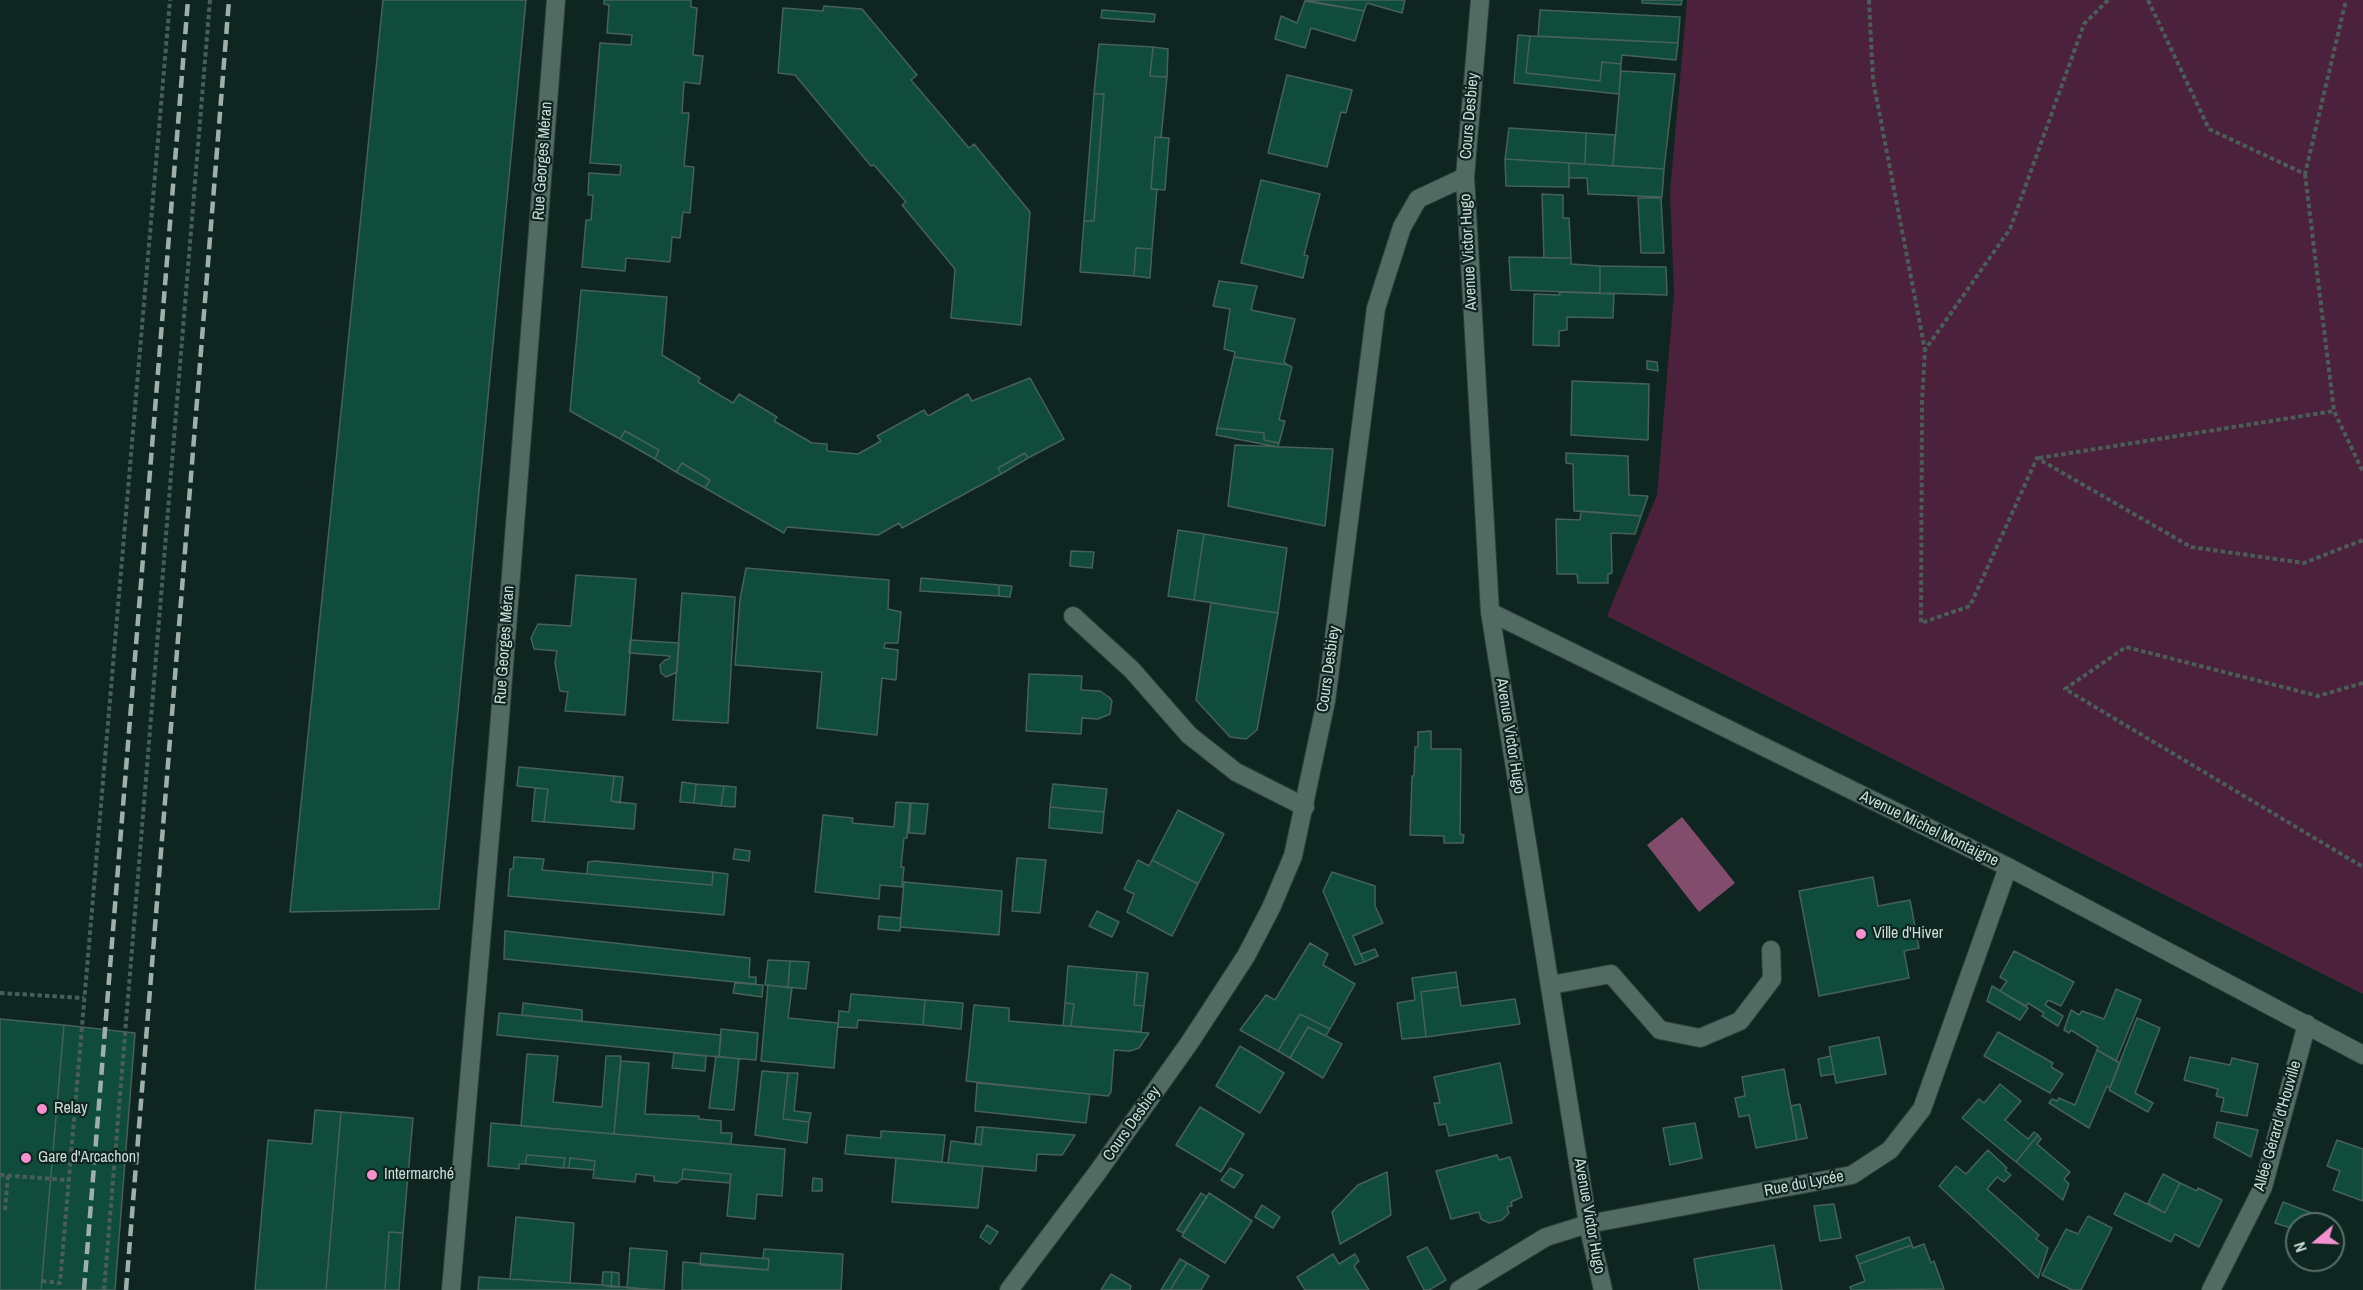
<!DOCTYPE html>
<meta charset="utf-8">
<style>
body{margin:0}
#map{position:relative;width:2363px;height:1290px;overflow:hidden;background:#0e261f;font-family:"Archivo Narrow",sans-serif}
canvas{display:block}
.north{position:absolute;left:2285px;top:1212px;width:60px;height:60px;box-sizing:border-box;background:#0e261f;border:2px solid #5b6f68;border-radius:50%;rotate:251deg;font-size:16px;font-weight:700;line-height:24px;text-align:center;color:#cedcd6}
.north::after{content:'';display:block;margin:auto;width:21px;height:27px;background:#f790cf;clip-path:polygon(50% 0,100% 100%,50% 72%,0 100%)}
</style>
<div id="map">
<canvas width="2363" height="1290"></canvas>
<div class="north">N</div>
</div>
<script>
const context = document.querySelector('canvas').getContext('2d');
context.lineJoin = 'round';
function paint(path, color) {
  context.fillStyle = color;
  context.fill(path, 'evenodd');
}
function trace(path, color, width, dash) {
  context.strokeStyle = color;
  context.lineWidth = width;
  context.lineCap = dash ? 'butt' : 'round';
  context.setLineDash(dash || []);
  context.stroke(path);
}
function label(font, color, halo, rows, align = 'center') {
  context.font = font + ' "Archivo Narrow",sans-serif';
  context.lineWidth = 4.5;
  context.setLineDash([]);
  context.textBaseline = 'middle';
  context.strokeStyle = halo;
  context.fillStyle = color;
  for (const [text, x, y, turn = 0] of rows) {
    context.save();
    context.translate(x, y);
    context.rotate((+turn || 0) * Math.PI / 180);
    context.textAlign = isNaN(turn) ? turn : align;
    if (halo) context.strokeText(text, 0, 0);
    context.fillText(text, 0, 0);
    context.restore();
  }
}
paint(new Path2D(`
 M1687 0H2363V994L1607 616 1657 495 1674 293 1670 192Z`), '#4b213b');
paint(new Path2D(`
 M1682 817 1735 883 1699 912 1647 845Z`), '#824d6d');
const building = new Path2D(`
 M383 0H526L439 909 290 912Z
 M604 0H691V7L697 8 693 55 703 56 700 84 684 82 682 113H689L684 166 694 167 690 213 683 212 680 238 672 237 670 262 626 258 625 271 582 267 586 220H591L593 195H588L589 173 620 175 621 165 590 163 600 43 631 45 632 35 607 33 609 5 604 4Z
 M1305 0H1405L1402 13 1367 3 1364 11Z
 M1642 0H1682L1681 5 1642 3Z
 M1305 1 1364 11 1355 41 1311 28 1305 48 1275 39 1281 16 1297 23Z
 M824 6 862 9 917 75 911 80 969 148 974 144 1030 212 1021 325 951 318 955 269 902 205 906 202 874 165 871 166 795 75 778 73 783 8 823 11Z
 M1102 10 1155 14 1154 22 1101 18Z
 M1540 10 1680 17 1678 43 1538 36Z
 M1518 35 1530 36 1526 73 1600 81 1602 62 1621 64 1619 94 1514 83Z
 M1530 36 1678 43 1676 60 1622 55 1621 64 1602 62 1600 81 1526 73Z
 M1099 44 1153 47 1150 76 1167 77 1161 138 1155 137 1151 189H1157L1152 249 1136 248 1134 276 1080 272 1084 221H1094L1104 94H1094Z
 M1153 47 1168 49 1167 77 1150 76Z
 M1621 71 1675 74 1664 169 1613 166Z
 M1287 75 1352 90 1346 113 1341 112 1327 167 1268 153Z
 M1094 94H1104L1094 221H1084Z
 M1509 128 1586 133 1585 164 1505 159Z
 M1586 133 1615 135 1613 166 1585 164Z
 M1155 137 1169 138 1165 190 1151 189Z
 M1505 159 1569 163V187L1506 186Z
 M1569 163 1664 169 1662 197 1588 194 1587 178H1569Z
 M1261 180 1320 194 1304 255 1308 256 1303 278 1241 263Z
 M1542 194 1563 195V218H1569L1571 258H1544Z
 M1638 198H1661L1664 253H1641Z
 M1136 248 1152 249 1150 278 1134 276Z
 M1509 257 1571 258V264L1600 266V293L1511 290Z
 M1600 266 1666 267 1667 295 1600 293Z
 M1219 281 1257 286 1251 310 1295 319 1284 362 1288 365 1234 357 1235 352 1224 349 1230 309 1213 306Z
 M581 290 667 297 662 355 700 378 698 382 733 403 739 394 777 417 774 421 812 443 827 444V451L858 454 881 441 877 436 924 410 928 416 968 394 972 401 1030 378 1064 439 1028 458 1025 453 998 468 1001 474 902 528 899 523 878 535 787 527 784 533 705 488 710 480 682 463 676 472 655 459 659 450 625 431 620 439 570 411Z
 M1559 292 1614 294 1613 318 1567 317V330L1559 331V346L1533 345 1534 294 1560 295Z
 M1234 357 1288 365 1292 367 1279 420 1285 421 1279 443 1264 440V433L1217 428Z
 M1647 361 1657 362 1658 371 1647 369Z
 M1572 381 1649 384 1648 440 1571 435Z
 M1217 428 1264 433V440L1279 443 1278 447 1216 435Z
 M625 431 659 450 655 459 620 439Z
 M1235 445 1333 449 1325 526 1228 506Z
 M1025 453 1028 458 1001 474 998 468Z
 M1566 453 1628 456 1629 495 1648 496 1641 516 1574 511 1573 464 1566 463Z
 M682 463 710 480 705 488 676 472Z
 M1581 511 1641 516 1635 534 1611 533 1612 573 1608 574V583H1578L1577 574H1557L1556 519 1580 520Z
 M1178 530 1204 534 1194 600 1168 596Z
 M1204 534 1287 548 1278 613 1194 600Z
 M1071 551 1094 552 1092 568 1070 566Z
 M746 568 889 580 888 609 901 612 898 643H885L884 648 898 650 896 680 882 678 877 735 817 728 822 672 735 665 740 599Z
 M576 575 636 579 625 715 565 711 568 692 560 691 555 663 557 651 534 649 531 638 538 624 571 626Z
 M921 578 999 585V596L920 591Z
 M999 585 1012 586 1010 597 999 596Z
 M682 593 735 597 728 723 673 720Z
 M1211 603 1278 613 1257 730 1246 739 1230 737 1196 700Z
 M630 640 679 643 677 672 666 677 661 673 660 665 665 660 669 659 670 656 629 653Z
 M1029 674 1082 676 1081 690 1100 691 1110 698 1112 701 1110 714 1098 719 1082 718 1081 734 1026 731Z
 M1431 731V749H1461L1460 834 1464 835 1463 843H1444V836L1410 835 1412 776H1414L1415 747H1418V732Z
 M519 767 614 776 611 801 636 804 634 829 544 822 548 789 517 786Z
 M614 776 623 777 620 803 611 801Z
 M682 782 696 784 694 803 680 802Z
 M696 784 724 786 721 806 694 803Z
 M1053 784 1107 789 1104 812 1050 807Z
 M724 786 736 787 735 807 721 806Z
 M535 788 548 789 544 822 532 821Z
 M896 802 910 803 907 838H904L901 867H904L902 887 880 885 879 899 815 892 823 815 853 818 852 823 894 827Z
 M911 803 928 804 925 834 909 833Z
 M1050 807 1104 812 1102 833 1049 828Z
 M1178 810 1224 834 1198 884 1152 860Z
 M735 849 750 851 749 861 733 859Z
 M514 857 544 859 542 870 712 885 713 872 728 874 724 915 508 896 510 869H513Z
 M1017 858 1046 860 1040 913 1012 911Z
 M1138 860 1149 866 1152 860 1198 884 1172 936 1127 912 1134 894 1124 889Z
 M595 861 713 872 712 885 587 874 588 862Z
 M1332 872 1375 886V906L1383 923 1353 936 1364 962 1355 965 1323 891Z
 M1873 877 1878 906 1910 900 1919 948 1904 951 1909 978 1819 996 1799 891Z
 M904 882 1002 891 999 935 900 927Z
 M1097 911 1119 922 1112 937 1089 926Z
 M879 916 901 918 900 931 878 929Z
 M505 931 750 958 749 977H756V984L504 959Z
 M1310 943 1328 954 1323 965 1355 984 1330 1029 1300 1014 1278 1051 1240 1030 1266 995 1275 1000Z
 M1375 949 1378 956 1364 962 1361 954Z
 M2014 951 2074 982 2061 1006 2048 1000 2045 1005 2063 1016 2058 1026 2042 1016 2044 1013 2028 1003 2026 1006 2000 991 2007 981 2000 977Z
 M768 960 790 961 788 987 765 985Z
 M790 961 809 962 806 989 788 987Z
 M1068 966 1137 972 1134 1005 1144 1006 1141 1032 1071 1026 1074 1004 1065 1003Z
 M1137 972 1148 973 1144 1006 1134 1005Z
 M1456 972 1458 987 1421 992 1426 1037 1402 1039 1397 1003 1415 1000 1412 978Z
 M735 983 763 985 762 997 733 993Z
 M768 985 792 988 788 1018 838 1023 834 1068 761 1061Z
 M1992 986 2028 1008 2020 1020 1987 1001Z
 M1458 987 1461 1006 1515 999 1520 1024 1426 1037 1421 992Z
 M2116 989 2141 1000 2116 1061 2097 1050 2098 1047 2071 1030 2069 1033 2064 1030 2071 1010 2079 1015 2082 1011 2104 1019Z
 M851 994 925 1000 923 1025 858 1020 857 1028 838 1027 839 1011 849 1012Z
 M925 1000 963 1003 961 1029 923 1025Z
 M523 1003 582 1010V1021L522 1015Z
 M1065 1003 1074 1004 1071 1026H1063Z
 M974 1005 1009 1008V1021L1149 1033 1139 1048 1130 1051 1114 1050 1111 1092 1108 1096 966 1081Z
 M499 1013 721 1035 719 1057 497 1035Z
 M1300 1014 1330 1029 1326 1036 1308 1027 1290 1058 1278 1051Z
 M2137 1018 2160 1028 2135 1093 2153 1103 2148 1112 2109 1090Z
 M0 1019 64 1025 41 1290H0Z
 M64 1025 135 1033 115 1290H41Z
 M1308 1027 1342 1044 1323 1078 1290 1058Z
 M721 1029 758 1033 756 1060 719 1057Z
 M1998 1032 2053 1063 2051 1067 2063 1074 2050 1093 1984 1056Z
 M1879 1037 1886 1074 1836 1083 1829 1047Z
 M1240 1046 1284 1073 1260 1113 1216 1086Z
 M2097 1050 2120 1063 2110 1088 2107 1086 2089 1128 2049 1103 2052 1099 2057 1101 2059 1098 2075 1105Z
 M674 1053 706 1056 705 1071 672 1068Z
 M527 1054 558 1056 553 1102 602 1107 606 1056H621L614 1134 521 1126Z
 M716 1056 739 1059 734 1110 709 1108Z
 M1831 1056 1834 1074 1821 1076 1818 1059Z
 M2190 1057 2230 1065 2232 1058 2258 1064 2247 1116 2221 1111 2224 1098 2216 1096 2218 1089 2184 1080Z
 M621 1061 649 1063 645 1114 699 1116V1119L721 1121V1133H732L731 1144 614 1134Z
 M1500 1063 1512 1123 1449 1136 1446 1124 1439 1125 1434 1103H1440L1434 1077Z
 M1784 1069 1797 1140 1756 1148 1749 1115 1739 1117 1735 1098 1745 1096 1742 1077Z
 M762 1071 788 1073 783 1119 809 1122 807 1143 755 1135Z
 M788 1073H798L794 1111 811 1113 809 1122 783 1119Z
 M977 1083 1090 1094 1086 1123 975 1111Z
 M2000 1084 2021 1101 2005 1120 2028 1139 2034 1132 2038 1135 2016 1162 1962 1118 1979 1099 1984 1103Z
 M1800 1104 1807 1138 1797 1140 1791 1106Z
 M1200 1107 1244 1134 1221 1172 1176 1145Z
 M315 1110 341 1112 326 1290H255L268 1140 312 1144Z
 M341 1112 413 1118 403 1233 389 1232 385 1290H326Z
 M2217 1122 2258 1130 2251 1157 2214 1137Z
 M491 1123 785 1149 782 1196 757 1194 755 1219 727 1216 731 1174 683 1169 682 1179 677 1183 654 1181V1176L636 1174 635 1182 593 1178 595 1161 570 1158 569 1168H563L565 1158 527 1155 525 1164H519V1169L488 1166Z
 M1695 1123 1702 1158 1670 1165 1663 1128Z
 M977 1127H983L981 1145 975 1143Z
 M983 1127 1075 1135 1062 1155 1037 1154 1036 1171 948 1163 951 1141 981 1145Z
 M881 1131 945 1135 942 1162 845 1154 847 1135 881 1138Z
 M2038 1135 2041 1139 2037 1144 2070 1172 2064 1179 2069 1184 2063 1200 2016 1162Z
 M2337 1140 2363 1149V1201L2333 1190 2340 1171 2327 1166Z
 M1988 1150 2007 1168 2005 1170 2011 1175 2004 1182 1997 1177 1987 1189 2039 1235 2036 1239 2048 1248 2038 1278 1939 1186 1956 1166 1966 1174Z
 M527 1155 565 1158 563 1168 525 1164Z
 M1497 1155 1499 1160 1510 1157 1522 1197 1511 1202 1512 1206 1507 1207 1509 1213 1502 1220 1489 1223 1481 1219 1479 1212 1451 1219 1436 1171Z
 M570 1158 595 1161 594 1170 569 1168Z
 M896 1158 983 1166 978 1208 892 1202Z
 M1230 1168 1243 1175 1234 1188 1221 1180Z
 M683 1169 731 1174 730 1183 682 1179Z
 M1387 1172 1391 1215 1340 1244 1332 1212 1358 1185Z
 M2163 1174 2180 1183 2165 1213 2148 1203Z
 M813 1178 822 1179V1191H812Z
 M2180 1183 2197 1191 2198 1188 2222 1200 2199 1247 2175 1234 2171 1242 2114 1214 2125 1193 2165 1213Z
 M1201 1193 1207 1197 1183 1233 1177 1230Z
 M1209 1193 1252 1221 1225 1263 1182 1236Z
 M2283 1202 2317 1215 2314 1224H2297V1230L2275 1223Z
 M1834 1204 1841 1238 1820 1241 1814 1206Z
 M1262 1205 1280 1217 1273 1228 1255 1217Z
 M2088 1216 2112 1228 2081 1290H2072L2042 1275 2066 1229 2078 1234Z
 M516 1217 574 1223 570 1283 510 1279Z
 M987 1225 998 1232 990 1244 980 1237Z
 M389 1232 403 1233 399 1290H385Z
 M1909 1237 1912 1245 1859 1264 1856 1256Z
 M1924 1244 1931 1263 1934 1261 1944 1289 1851 1290 1850 1287 1865 1281 1859 1264 1912 1245 1913 1248Z
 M1774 1245 1782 1290H1699L1694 1259Z
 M1427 1247 1446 1280 1429 1290H1424L1407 1257Z
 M630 1248 667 1251 664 1290 627 1288Z
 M764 1249 843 1254 841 1290H682L683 1262 768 1270 769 1259 763 1258Z
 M701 1253 769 1259 768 1270 700 1265Z
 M1333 1254 1339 1264 1355 1254 1359 1261 1354 1266 1369 1290H1305L1297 1277Z
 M1180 1259 1187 1263 1170 1290H1161Z
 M1187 1263 1209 1276 1201 1290H1170Z
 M603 1272H612L611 1287 602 1285Z
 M612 1272 619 1273V1287H611Z
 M1111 1274 1131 1286 1130 1290H1101Z
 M479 1277 602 1285 657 1290H478Z`);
paint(building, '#0f4c3c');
trace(building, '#476158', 1.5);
const minor = new Path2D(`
 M1465 177 1490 612 1588 1224 1603 1290
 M1490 612 2008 867 2363 1055
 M1073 616 1132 670 1189 735 1236 772 1305 807
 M1551 985 1611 974 1660 1030 1700 1038 1740 1021 1772 979 1771 950
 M451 1290 497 755 556 0
 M1009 1290 1097 1173 1190 1042 1246 956 1271 908 1293 856 1326 701 1376 308 1402 227 1418 199 1465 177 1480 0
 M1459 1290 1546 1237 1588 1224 1852 1175 1890 1150 1922 1109 2008 867
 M2211 1290 2263 1187 2307 1024`);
trace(minor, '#31403a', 20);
trace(new Path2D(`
 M1869 0 1873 80 1925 350
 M2108 0 2084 24 2010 229 1925 350 1922 402 1921 623 1970 606 2037 458 2191 547 2304 563 2363 540
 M2148 0 2209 129 2305 174 2346 0
 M2305 174 2334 411 2363 472
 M2039 458 2334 411
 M2363 683 2318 696 2126 647 2065 689 2363 867
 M0 993 84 998
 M0 1175 68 1180
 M5 1210 8 1175
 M42 1281 60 1283 170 0
 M104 1290 210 0`), '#495e57', 4, [4.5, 3]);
trace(minor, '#516b62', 18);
trace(new Path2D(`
 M84 1290 188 0
 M126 1290 229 0`), '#9fafa9', 4.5, [12, 6]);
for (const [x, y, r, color] of [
 [1861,934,6,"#f790cf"],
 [42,1109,6,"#f790cf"],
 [26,1158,6,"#f790cf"],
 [372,1175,6,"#f790cf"]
]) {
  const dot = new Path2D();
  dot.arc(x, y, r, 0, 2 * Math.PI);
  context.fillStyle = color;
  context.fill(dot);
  trace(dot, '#0e261f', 2);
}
label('16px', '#cedcd6', '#0e261f', [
 ["Cours Desbiey",1470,116,-85],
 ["Rue Georges Méran",543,161,-86],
 ["Avenue Victor Hugo",1469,252,-93],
 ["Rue Georges Méran",505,645,-86],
 ["Cours Desbiey",1329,669,-82],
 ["Avenue Victor Hugo",1510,736,81],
 ["Avenue Michel Montaigne",1929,829,26],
 ["Cours Desbiey",1132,1124,-55],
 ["Allée Gérard d'Houville",2278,1126,-74],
 ["Rue du Lycée",1804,1184,-11],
 ["Avenue Victor Hugo",1589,1216,80]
]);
label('16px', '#cedcd6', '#0e261f', [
 ["Ville d'Hiver",1873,934],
 ["Relay",54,1109],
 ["Gare d'Arcachon",38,1158],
 ["Intermarché",384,1175]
], 'left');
</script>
